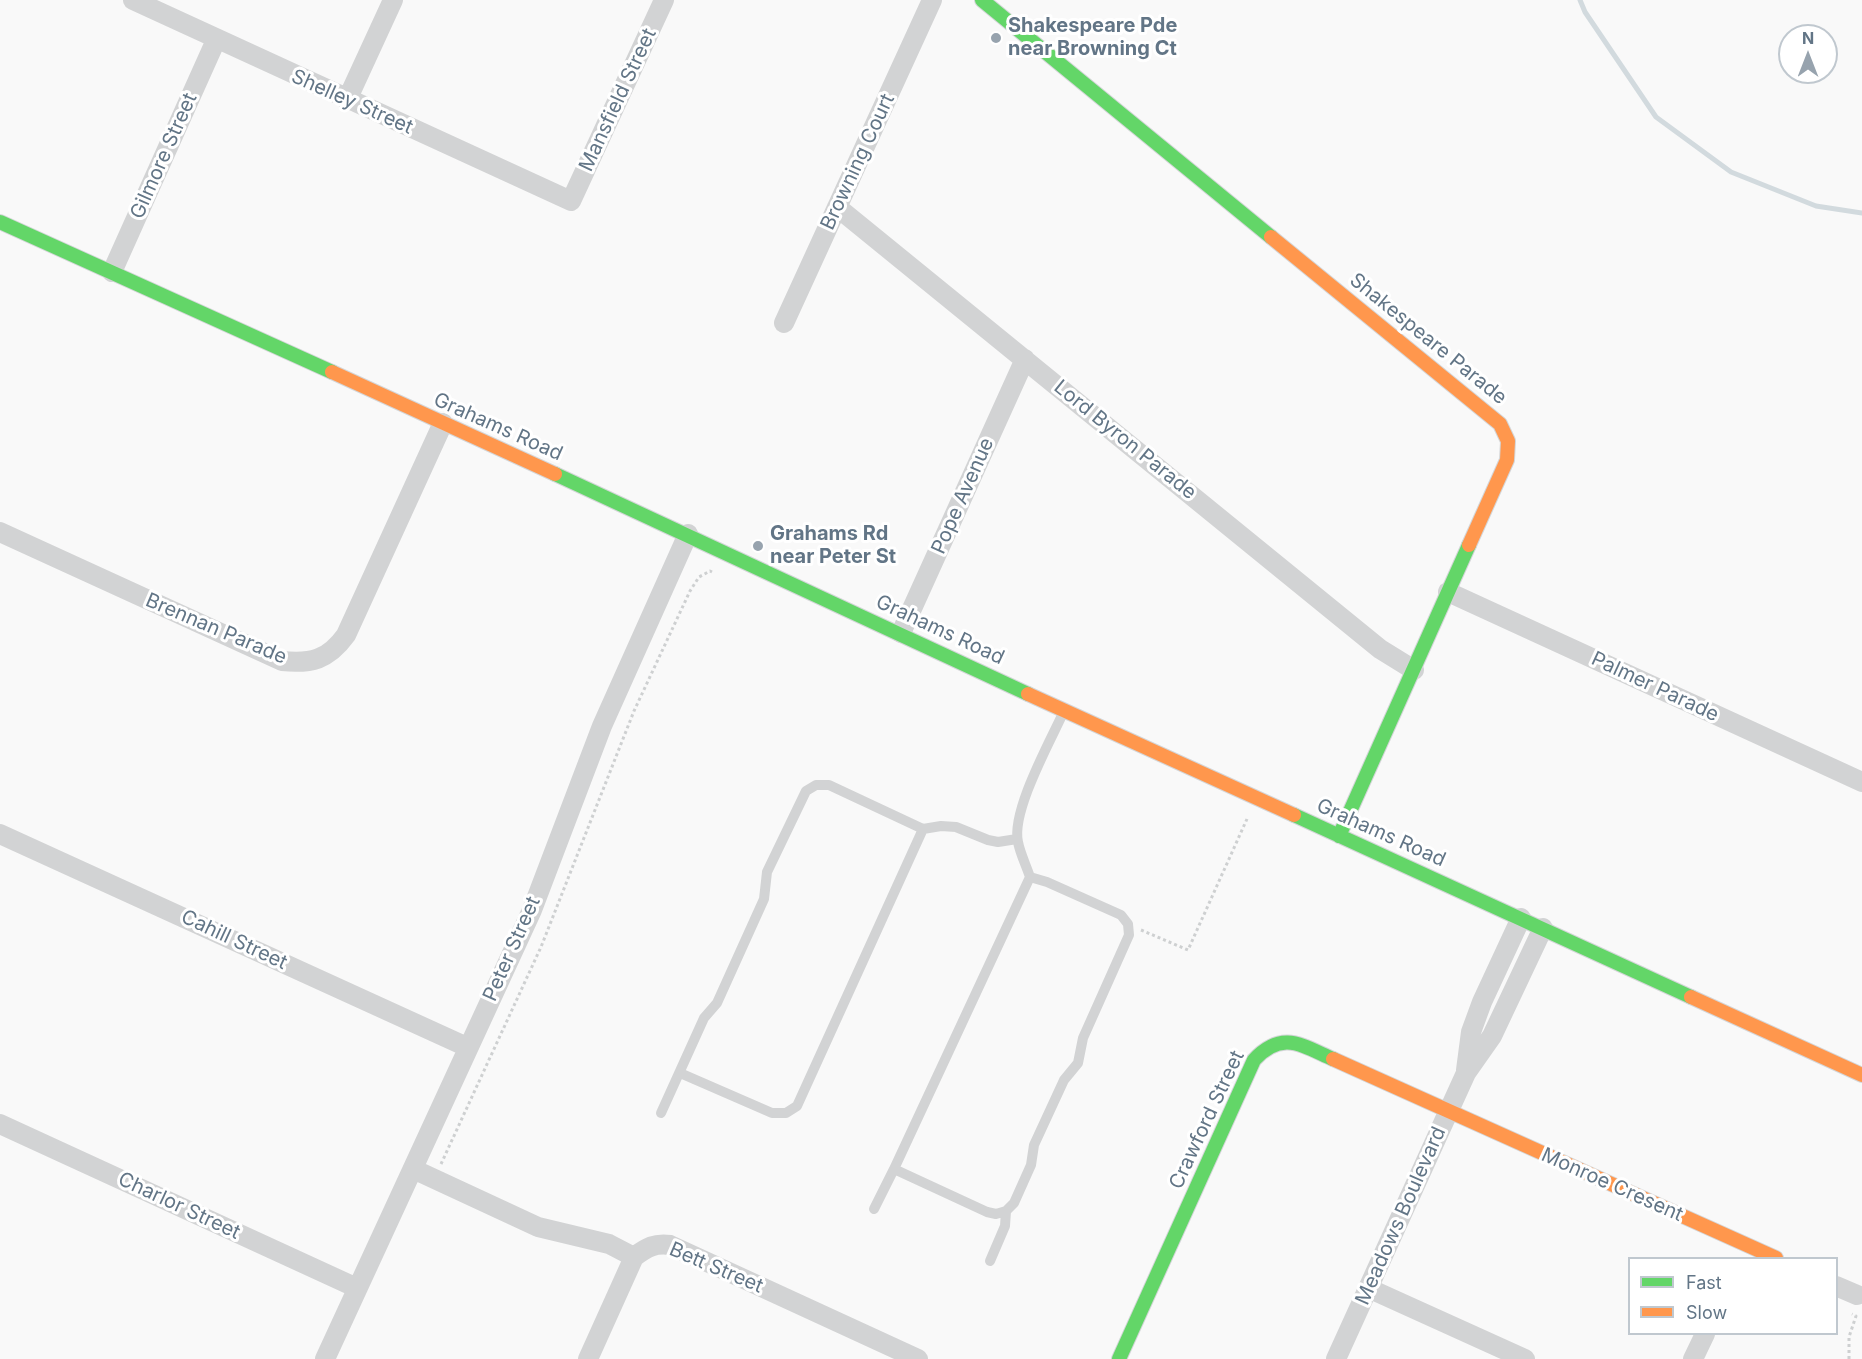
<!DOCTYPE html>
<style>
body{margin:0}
#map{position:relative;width:1862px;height:1359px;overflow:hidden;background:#f9f9f9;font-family:Inter,sans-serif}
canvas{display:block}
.legend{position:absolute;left:1628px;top:1257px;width:210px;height:78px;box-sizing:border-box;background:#fff;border:2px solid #c0c8cf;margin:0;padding:8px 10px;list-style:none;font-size:18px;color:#627586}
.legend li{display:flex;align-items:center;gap:12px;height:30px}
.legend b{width:30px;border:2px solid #c0c8cf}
.north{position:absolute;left:1778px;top:24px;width:60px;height:60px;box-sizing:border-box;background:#fff;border:2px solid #c0c8cf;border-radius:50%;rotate:0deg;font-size:16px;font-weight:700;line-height:24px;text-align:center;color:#627586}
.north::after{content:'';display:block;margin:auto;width:21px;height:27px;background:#97a3ae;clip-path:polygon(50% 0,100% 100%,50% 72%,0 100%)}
</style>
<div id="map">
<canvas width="1862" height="1359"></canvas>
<ul class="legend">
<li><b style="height:8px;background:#63d668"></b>Fast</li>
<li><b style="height:8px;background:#ff974d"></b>Slow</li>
</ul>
<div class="north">N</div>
</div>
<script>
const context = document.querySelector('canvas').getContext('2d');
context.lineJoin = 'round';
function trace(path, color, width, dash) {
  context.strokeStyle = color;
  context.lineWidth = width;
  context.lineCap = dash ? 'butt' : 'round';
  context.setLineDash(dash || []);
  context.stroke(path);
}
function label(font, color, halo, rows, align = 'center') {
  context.font = font + ' Inter,sans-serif';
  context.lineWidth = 6;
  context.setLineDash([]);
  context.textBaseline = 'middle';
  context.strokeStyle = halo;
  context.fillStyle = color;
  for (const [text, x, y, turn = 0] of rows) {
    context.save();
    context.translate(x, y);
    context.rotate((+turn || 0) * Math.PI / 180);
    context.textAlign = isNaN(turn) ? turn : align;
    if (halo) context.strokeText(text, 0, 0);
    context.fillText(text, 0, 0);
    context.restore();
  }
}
trace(new Path2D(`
 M1580 0 1585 12 1656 117 1731 172 1816 206 1862 213`), '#d2dade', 5);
const fast = new Path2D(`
 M982 0 1271 237
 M0 222 332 372
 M555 474 1028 694
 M1294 815 1691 997
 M1339 836 1469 545
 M1119 1359 1254 1060C1282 1030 1301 1045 1333 1059`);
const slow = new Path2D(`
 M1271 237 1500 424 1508 441 1507 460 1469 545
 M332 372 555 474
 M1028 694 1294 815
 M1691 997 1862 1075
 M1333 1059 1776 1258`);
trace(fast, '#d4d6d8', 16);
trace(slow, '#d4d6d8', 16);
trace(new Path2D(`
 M1141 930 1188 950 1247 819
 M441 1164 541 947 634 711 690 591 699 577 710 571 712 572
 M1849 1359V1337L1856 1316 1852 1314`), '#ced0d1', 3, [3, 3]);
trace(new Path2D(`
 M1030 877 894 1169 987 1212 996 1214 1006 1211 1014 1203 1031 1165 1034 1145 1064 1080 1078 1063 1083 1038 1129 935 1128 924 1121 915 1047 882 1030 877C1026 865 1020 853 1018 842 1011 811 1051 740 1064 711
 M680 1073 772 1113H786L797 1106 923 829 941 826 956 827 988 840 998 842 1017 839
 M661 1113 704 1018 717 1003 764 899 767 872 806 791 816 785H829L923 829
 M874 1209 894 1169
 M990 1261 1005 1226 1006 1211`), '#d2d3d4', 10);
trace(new Path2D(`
 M133 0 571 201 664 0
 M347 100 393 0
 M837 207 1380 649 1414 670
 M112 272 216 40
 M784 323 932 0
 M0 532 282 661C311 664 328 660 346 635L443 423
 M1448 592 1862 782
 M901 633 1025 359
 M0 834 467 1047
 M1466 1070 1471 1032 1482 1002 1521 918
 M0 1124 357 1288
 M413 1169 538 1227 609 1244 634 1257C647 1247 655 1243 670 1245L918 1359
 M1836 1286 1857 1295
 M1368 1288 1525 1359
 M325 1359 532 910 602 726 688 534
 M588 1359 634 1257
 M1336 1359 1466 1073 1492 1036 1543 928
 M1693 1359 1705 1334`), '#d2d3d4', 20);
trace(fast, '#63d668', 14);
trace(slow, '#ff974d', 14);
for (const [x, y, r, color] of [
 [996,38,6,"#97a3ae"],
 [758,546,6,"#97a3ae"]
]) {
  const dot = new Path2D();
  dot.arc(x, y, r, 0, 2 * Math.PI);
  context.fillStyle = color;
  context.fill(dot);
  trace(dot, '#fff', 2);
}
label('bold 20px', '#627586', '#fff', [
 ["Shakespeare Pde",1008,26],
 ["near Browning Ct",1008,49],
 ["Grahams Rd",770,534],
 ["near Peter St",770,557]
], 'left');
label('20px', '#627586', '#fff', [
 ["Mansfield Street",618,100,-65],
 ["Shelley Street",352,102,24],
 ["Gilmore Street",164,156,-66],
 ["Browning Court",858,162,-65],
 ["Shakespeare Parade",1428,339,39],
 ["Grahams Road",498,427,24],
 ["Lord Byron Parade",1125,440,39],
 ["Pope Avenue",963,496,-66],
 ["Brennan Parade",216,629,23],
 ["Grahams Road",940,630,25],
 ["Palmer Parade",1655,687,25],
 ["Grahams Road",1381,833,24],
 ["Cahill Street",234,940,25],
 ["Peter Street",512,949,-66],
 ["Crawford Street",1207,1120,-65],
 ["Monroe Cresent",1612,1185,24],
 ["Charlor Street",179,1206,25],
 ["Meadows Boulevard",1401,1216,-66],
 ["Bett Street",716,1268,23]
]);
</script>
